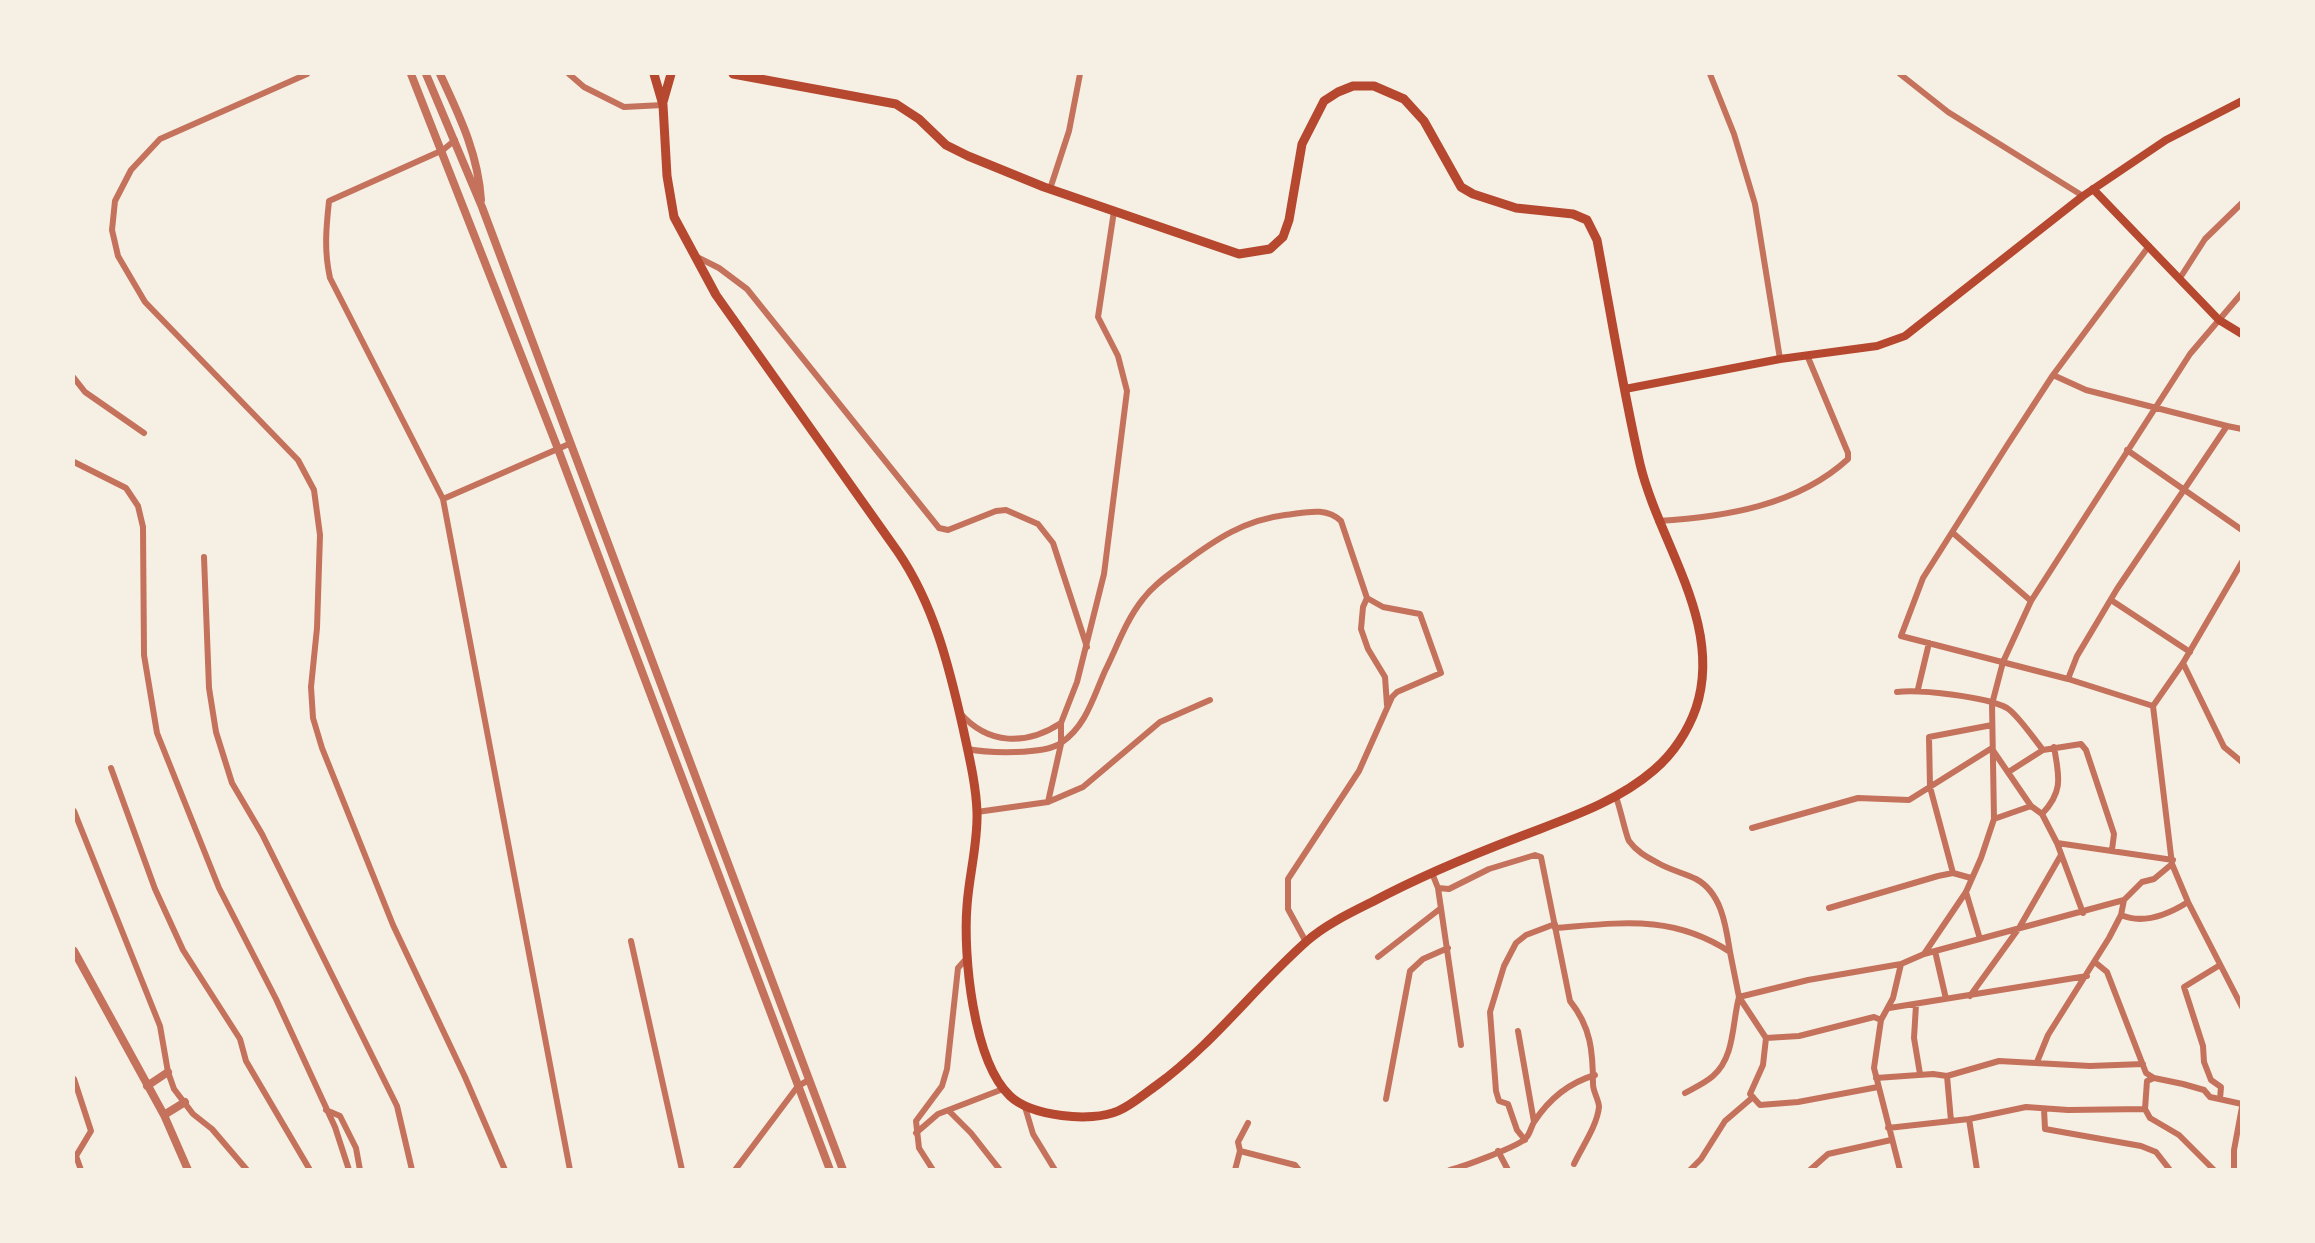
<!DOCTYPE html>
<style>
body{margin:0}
#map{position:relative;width:2315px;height:1243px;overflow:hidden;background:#f6efe4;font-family:Lato,sans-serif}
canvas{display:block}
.frame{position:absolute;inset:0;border:75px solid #f6efe4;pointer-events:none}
</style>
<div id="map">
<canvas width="2315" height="1243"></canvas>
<div class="frame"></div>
</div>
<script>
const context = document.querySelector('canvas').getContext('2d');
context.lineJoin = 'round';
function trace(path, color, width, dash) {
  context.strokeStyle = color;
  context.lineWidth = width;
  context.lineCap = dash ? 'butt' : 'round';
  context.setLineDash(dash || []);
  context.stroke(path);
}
trace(new Path2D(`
 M307 74 160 139 131 170 115 201 112 230 118 256 145 302 298 460 314 490 320 535 317 628 311 687 313 718 322 748 393 925 465 1077 505 1170
 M569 74 584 87 624 107 663 105
 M1710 74 1734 134 1755 204 1780 359
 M1900 74 1948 112 2083 196
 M455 140 443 150 329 201C326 229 324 251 330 278L443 499 570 1170
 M1050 189 1069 131 1080 74
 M697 257 719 268 747 289 939 528 948 530 996 511 1006 510 1038 524 1053 543 1087 647
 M2180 278 2205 239 2242 203
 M2053 375 2086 390 2227 426 2117 589 2077 656 2068 679 1901 636 1923 578 2008 444 2053 375 2149 246
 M74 378 85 392 144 433
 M2227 426 2242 429
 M2127 450 2242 530
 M74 462 126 488 138 506 143 527 144 655 157 733 219 888 276 999 335 1127 349 1170
 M443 499 569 444
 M1658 521C1724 517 1797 506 1848 459V453L1807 355
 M1953 533 2031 601
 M204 557 209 688 216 732 232 783 262 834 397 1106 412 1170
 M1367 598 1363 607 1361 629 1368 649 1385 677 1387 705
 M2111 600 2190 652
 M2183 663 2224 747 2242 762
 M2068 679 2153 706
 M1918 689 1929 643
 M1897 692C1920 689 1987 697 2007 708 2018 715 2034 739 2043 750
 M960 713C988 745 1026 746 1061 723
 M967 749C988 753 1044 755 1061 743 1086 726 1093 698 1105 671 1117 647 1126 620 1143 599 1154 584 1170 574 1184 563 1216 539 1245 520 1285 515 1305 513 1325 506 1341 521L1367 598 1383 607 1420 614 1441 673 1397 692 1392 697 1359 771 1288 879V909L1306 942
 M1992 749 2031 806 2042 814 2057 843
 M111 768 155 889 183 950 240 1039 246 1061 310 1170
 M2010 771 2043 750 2081 744 2086 750 2114 834 2112 850
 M1616 797C1620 807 1626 836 1629 841 1637 852 1647 857 1658 863 1670 870 1684 873 1696 879 1722 893 1726 927 1730 952
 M1048 802 1061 744V723L1077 682 1104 574 1127 391 1118 356 1098 317 1114 211
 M74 811 160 1026 168 1072 174 1089 193 1114 212 1129 247 1170
 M977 812 1048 802 1083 787 1160 722 1210 700
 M2042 814C2064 791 2059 776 2054 747
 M1994 819 2031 806
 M1752 828 1858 798 1909 800 1992 748
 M2172 864 2188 902 2242 1007
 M1432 873 1438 888 1461 1045
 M1953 873 1930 787 1929 737 1992 725
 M1438 888 1449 889 1489 869 1535 855 1541 857 1570 1001C1591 1027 1593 1052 1593 1084 1593 1092 1599 1100 1599 1107 1597 1126 1582 1147 1574 1164
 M1966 892 1980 939
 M1829 908 1938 876 1953 873 1971 878
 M2083 913 2057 843 2173 860
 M2121 915C2144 925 2169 914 2188 902
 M1555 928C1620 923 1672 914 1730 952L1739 997 1808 980 1901 964 1893 998 1881 1020 1874 1068 1900 1170
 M631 941 682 1170
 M1935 951 1946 999
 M1924 954 1966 892 1981 858 1994 819 1992 704 2003 662 2031 601 2190 354 2242 293
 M1378 957 1441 908
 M2096 963 2107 972 2146 1073 2154 1078 2147 1081 2145 1109 2150 1118 2179 1135 2214 1170
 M1901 964 1924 954 2124 900 2142 882 2154 879 2172 864 2153 706 2183 663 2242 562
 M2220 965 2184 987 2203 1046 2204 1062 2211 1080 2221 1087 2220 1099
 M1970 996 2019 928 2061 855
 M1739 997 1766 1038 1799 1036 1874 1017 1881 1020
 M1916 1005 1914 1038 1920 1074
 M1889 1008 2087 976
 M1518 1031 1534 1122
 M1766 1038 1763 1065 1750 1094 1760 1105 1798 1102 1878 1087
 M2037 1062 2048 1035 2109 938 2121 915 2124 900
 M1947 1076 1951 1121
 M1876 1078 1933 1074 1947 1076 1999 1061 2090 1066 2143 1064
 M2154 1078 2183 1084 2204 1090 2210 1097 2242 1104
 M74 1079 91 1131 76 1156 81 1170
 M1685 1093C1694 1088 1705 1083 1713 1076 1735 1057 1732 1023 1739 997
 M1386 1099 1410 971 1423 959 1448 948
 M1025 1107 1033 1134 1055 1170
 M2044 1109 2045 1129 2141 1146 2156 1152 2170 1170
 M326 1110 340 1116 356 1148 360 1170
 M949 1111 971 1133 1000 1170
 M1969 1119 1977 1170
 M1888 1128 1969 1119 2026 1107 2068 1110 2145 1109
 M916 1133 938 1114 1003 1089
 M1525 1140 1517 1130 1508 1104 1499 1101 1496 1091 1490 1012 1504 966 1516 943 1526 935 1555 924
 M1240 1151 1295 1165 1299 1170
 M1498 1151 1508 1170
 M735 1170 798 1086 809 1080
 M933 1170 919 1148 916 1121 942 1086 947 1069 958 968 966 959
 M1235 1170 1240 1151 1238 1142 1248 1123
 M1450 1170C1462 1167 1520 1146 1526 1138 1530 1134 1531 1127 1534 1122 1549 1099 1568 1083 1595 1075
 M1690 1170 1701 1159 1725 1121 1753 1097
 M1810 1170 1828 1154 1891 1140
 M2234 1170V1150L2242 1107`), '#c5725c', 6);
trace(new Path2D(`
 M411 74 558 449 830 1170
 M426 74 482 207 843 1170
 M440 74C459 115 478 153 481 200
 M74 951 164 1115 188 1170
 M147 1086 168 1072
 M164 1115 185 1102`), '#c5725c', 8);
trace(new Path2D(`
 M2093 189 2219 320 2242 334
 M1625 389 1780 359 1877 346 1905 336 2083 196 2166 140 2242 101`), '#b5482f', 8);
trace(new Path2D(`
 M654 74 663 105 667 176 674 217 716 295 898 552C934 605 949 666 963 728 969 756 976 784 977 812 978 844 969 875 967 906 963 955 973 1061 1010 1096 1031 1116 1091 1123 1118 1111 1132 1105 1144 1094 1157 1085 1213 1044 1255 987 1307 941 1325 925 1350 913 1372 902 1419 877 1469 856 1519 837 1565 819 1616 803 1654 770 1673 754 1688 731 1696 708 1724 624 1659 543 1640 464 1623 390 1611 315 1597 240L1587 220 1573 214 1516 208 1473 194 1461 187 1424 121 1404 99 1374 86H1353L1338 92 1324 101 1302 144 1289 220 1283 237 1270 249 1239 254 1044 187 968 156 946 145 919 119 896 104 733 74
 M663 102 671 74`), '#b5482f', 9);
</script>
